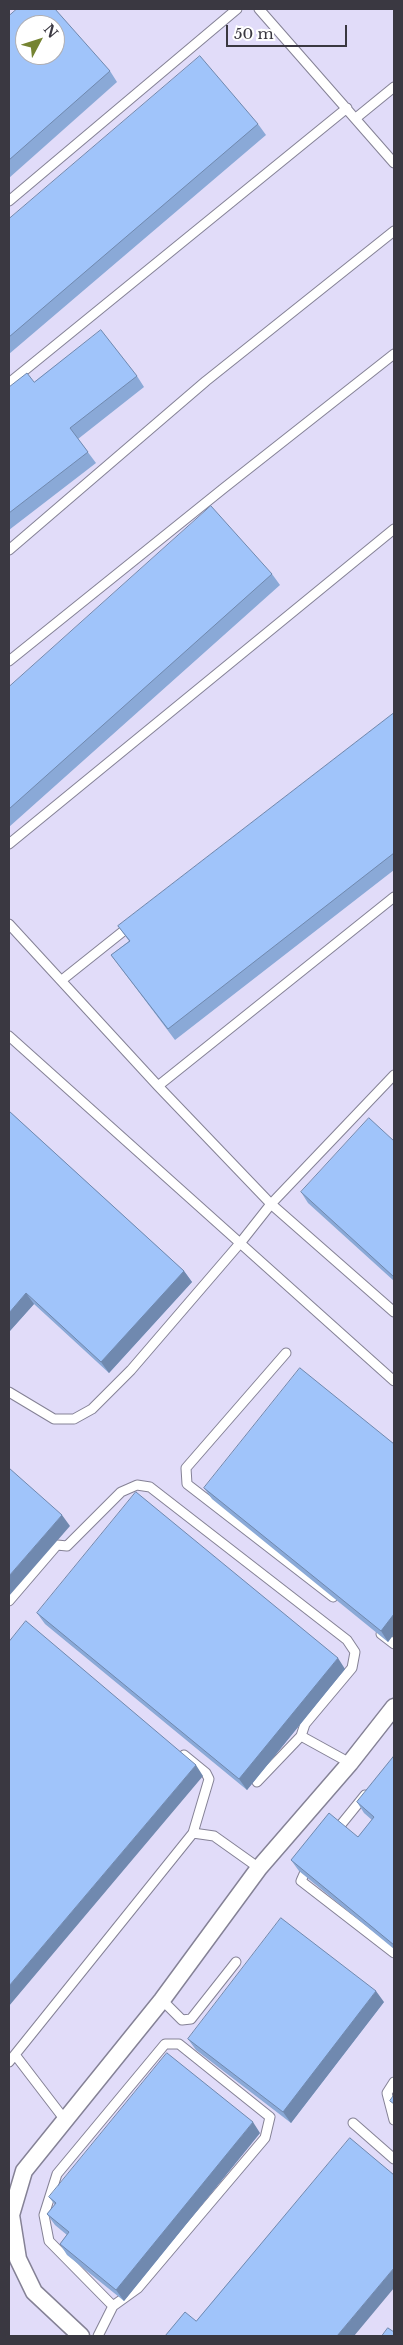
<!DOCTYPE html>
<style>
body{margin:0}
#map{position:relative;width:403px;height:2345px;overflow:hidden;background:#ebe8ff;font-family:"Libre Baskerville",serif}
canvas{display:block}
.frame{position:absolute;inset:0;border:10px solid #3a3841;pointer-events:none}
.north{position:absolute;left:15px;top:15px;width:50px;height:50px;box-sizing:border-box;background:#fff;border:1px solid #b0afb3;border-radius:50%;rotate:50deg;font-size:14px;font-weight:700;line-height:20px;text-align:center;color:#3a3841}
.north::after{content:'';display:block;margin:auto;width:18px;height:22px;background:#758432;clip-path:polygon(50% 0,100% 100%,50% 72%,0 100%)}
.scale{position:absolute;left:226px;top:25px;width:121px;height:22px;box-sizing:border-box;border:2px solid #3a3841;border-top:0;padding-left:6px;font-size:15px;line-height:18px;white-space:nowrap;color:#3a3841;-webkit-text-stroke:4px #fff;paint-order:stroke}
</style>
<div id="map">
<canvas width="403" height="2345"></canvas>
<div class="frame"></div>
<div class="north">N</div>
<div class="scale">50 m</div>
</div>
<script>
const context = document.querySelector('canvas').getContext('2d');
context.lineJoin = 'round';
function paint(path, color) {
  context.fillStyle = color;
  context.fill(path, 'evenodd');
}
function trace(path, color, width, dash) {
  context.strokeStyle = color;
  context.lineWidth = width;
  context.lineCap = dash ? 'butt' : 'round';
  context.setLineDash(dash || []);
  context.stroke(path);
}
paint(new Path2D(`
 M9 9H394V2336H9ZM25 25H55V55H25Z`), '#e1dcf9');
const lane = new Path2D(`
 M259 9 394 163
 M356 118 394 87
 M9 201 237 9
 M9 383 347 108
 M9 550 206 381 394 231
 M9 661 224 488 394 354
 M9 844 394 529
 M9 924 158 1086 271 1204 394 1312
 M62 980 131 925
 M9 1036 394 1381
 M158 1086 394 897
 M286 1353 186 1468 187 1484 333 1597
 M9 1392 54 1419H74L92 1409 131 1370 241 1242 271 1204 394 1075
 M9 1601 57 1545 67 1546 121 1492 137 1485 150 1487 347 1640 355 1652 352 1668 305 1724 301 1736 350 1763
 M381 1634 394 1644
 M184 1755 206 1773 209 1779 193 1833
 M257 1782 301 1736
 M335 1832 365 1795
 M308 1865 301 1881 394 1953
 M162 2000 182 2020 191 2019 236 1962
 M16 2056 65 2120
 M9 2062 193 1833 214 1836 259 1868
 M394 2082 387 2093 394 2120
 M353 2123 394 2159
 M98 2336 113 2306 138 2288 265 2138 270 2117 179 2044H165L57 2174 44 2215 49 2241 113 2306`);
const street = new Path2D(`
 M81 2336 34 2292 18 2259 11 2215 24 2171 162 2000 259 1868 350 1763 394 1707`);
trace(lane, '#858296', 11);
trace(street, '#858296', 19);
trace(lane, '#fff', 9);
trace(street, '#fff', 16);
paint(new Path2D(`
 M9 16 110 71 117 82 9 178Z
 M258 124 266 135 9 354V219Z
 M137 376 144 387 78 439 96 463 9 530V387L34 382Z
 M272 574 280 585 9 827V687Z
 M394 713V870L175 1040 111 955 129 941 118 926Z
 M9 1111 184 1271 192 1282 109 1373 34 1304 9 1332Z
 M394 1141V1281L308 1203 301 1192Z
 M394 1444V1634L388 1642 212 1499 204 1488Z
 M37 1613 345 1669 247 1790 45 1624Z
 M394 1756V1949L299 1871 291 1860 358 1837 372 1820 364 1813 357 1802Z
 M384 2002 291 2123 196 2050 188 2039Z
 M260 2133 124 2301 67 2255 60 2244 67 2235 55 2225 47 2214 55 2205 49 2197Z`), '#8aa9d7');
paint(new Path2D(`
 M184 1271 192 1282 109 1373 101 1362Z
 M26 1293 34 1304 9 1332V1313Z
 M62 1515 70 1526 9 1596V1576Z
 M394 1614V1634L388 1642 381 1631Z
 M338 1658 345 1669 247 1790 239 1779Z
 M196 1765 203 1776 9 2006V1986Z
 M376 1991 384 2002 291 2123 283 2112Z
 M253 2122 260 2133 124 2301 116 2290Z
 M394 2268V2288L354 2336H337Z`), '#7089af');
const building = new Path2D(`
 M17 9H55L110 71 9 160V16ZM25 25H55V55H25Z
 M200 56 258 124 9 337V219Z
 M101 330 137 376 70 428 88 452 9 513V387L27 373 34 382Z
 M211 506 272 574 9 809V687Z
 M394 713V853L168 1029 111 955 130 941 118 926Z
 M9 1111 184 1271 101 1362 26 1293 9 1313Z
 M369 1118 394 1141V1277L301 1192Z
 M300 1368 394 1444V1614L381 1631 204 1488Z
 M9 1468 62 1515 9 1576Z
 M136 1492 338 1658 239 1779 37 1613Z
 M26 1621 196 1765 9 1986V1642Z
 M394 1756V1945L291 1860 329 1813 358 1837 374 1817 357 1802Z
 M281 1918 376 1991 283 2112 188 2039Z
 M167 2053 253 2122 116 2290 60 2244 69 2232 47 2214 56 2203 49 2197Z
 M394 2095V2104L390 2101Z
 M350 2138 394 2175V2268L337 2336H165L185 2312 196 2321Z
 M388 2328 394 2332V2336H382Z`);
paint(building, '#a0c4fa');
trace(building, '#7089af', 1);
</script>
